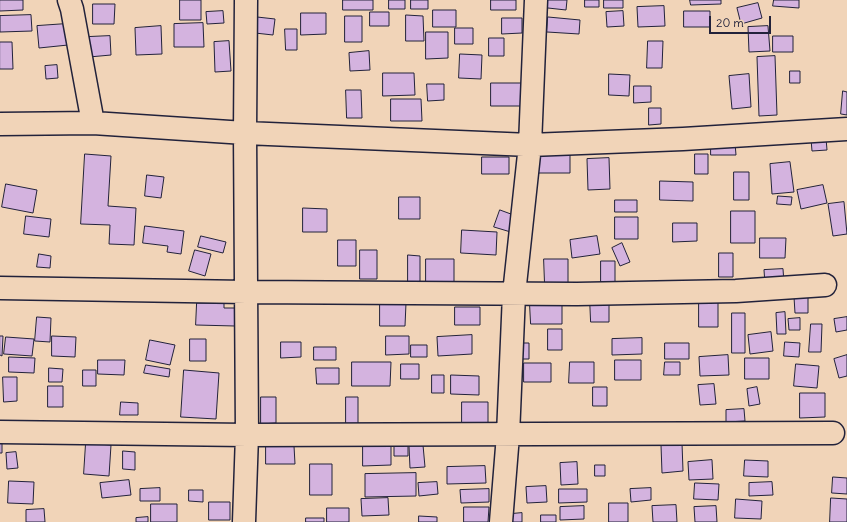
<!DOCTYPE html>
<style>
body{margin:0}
#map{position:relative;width:847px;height:522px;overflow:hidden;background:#f1d4b8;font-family:Delius,sans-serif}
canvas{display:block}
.scale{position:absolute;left:709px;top:16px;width:62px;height:18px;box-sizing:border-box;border:2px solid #22223b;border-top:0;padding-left:5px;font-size:12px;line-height:14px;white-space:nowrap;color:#22223b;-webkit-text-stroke:3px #f1d4b8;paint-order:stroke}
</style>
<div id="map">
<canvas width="847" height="522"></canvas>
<div class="scale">20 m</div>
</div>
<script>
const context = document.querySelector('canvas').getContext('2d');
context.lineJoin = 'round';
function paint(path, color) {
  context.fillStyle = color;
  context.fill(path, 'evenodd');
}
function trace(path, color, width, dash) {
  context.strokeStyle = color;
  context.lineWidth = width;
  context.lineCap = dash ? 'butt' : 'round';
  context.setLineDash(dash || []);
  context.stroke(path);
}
const building = new Path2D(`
 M0 0H23V10L0 11Z
 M180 0H201V20H180Z
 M343 0H373V10H343Z
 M389 0H405V9H389Z
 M411 0H428V9H411Z
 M491 0H516V10H491Z
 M540 0H567L566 10 539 7Z
 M585 0H599V7H585Z
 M604 0H623V8H604Z
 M690 0H721V4L691 5Z
 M774 0H799V8L773 6Z
 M758 3 762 18 741 24 737 8Z
 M93 4H115L114 24H93Z
 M664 6 665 26 638 27 637 7Z
 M433 10H456V27H433Z
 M223 11 224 23 207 24 206 12Z
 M623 11 624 26 607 27 606 12Z
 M684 11H710V27H684Z
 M370 12H389V26H370Z
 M301 13H326V34L301 35Z
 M31 15 32 31 0 32V16Z
 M406 15 423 16 424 41H406Z
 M345 16H362V42H345Z
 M257 17 275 19 273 35 255 33Z
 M548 17 580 20 579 34 547 32Z
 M502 18H522V33L502 34Z
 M203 23 204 47H174V24Z
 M66 24 68 45 39 48 37 26Z
 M161 26 162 54 136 55 135 28Z
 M768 26 770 51 749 52 748 27Z
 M455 28H473V44H455Z
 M285 29H297V50H286Z
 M426 32H448V58L426 59Z
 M110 36 111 55 89 57 88 37Z
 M773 36H793V52H773Z
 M489 38H504V56H489Z
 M229 41 231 71 215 72 214 42Z
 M648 41H663L662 68H647Z
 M0 42H12L13 69H0Z
 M369 51 370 70 350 71 349 53Z
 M460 54 482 55 481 79 459 78Z
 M775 56 777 115 759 116 757 57Z
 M57 65 58 78 46 79 45 66Z
 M790 71H800V83H790Z
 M383 73H414L415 95 383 96Z
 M609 74 630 75 629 96 609 95Z
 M749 74 751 107 732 109 729 76Z
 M491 83H523V106H491Z
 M427 84H444V100L428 101Z
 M634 86H651V102L634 103Z
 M346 90H361L362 118H347Z
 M843 91 847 92V115L841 114Z
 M391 99H421L422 121H391Z
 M649 108H661V124L649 125Z
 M826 138 827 150 812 151 811 139Z
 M711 143H735L736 155H711Z
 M534 152 570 153V173H534Z
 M85 154 111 156 108 206 136 208 134 245 109 244 110 225 81 224Z
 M695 154H708V174H695Z
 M482 157H509V174H482Z
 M609 158 610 189 588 190 587 159Z
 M790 162 794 192 772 194 770 164Z
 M734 172H749V200H734Z
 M147 175 164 177 161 198 145 196Z
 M660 181 693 182V201L660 200Z
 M6 184 37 190 33 213 2 207Z
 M823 185 827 203 801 209 797 190Z
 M778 196 792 197 791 205 777 204Z
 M399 197H420V219H399Z
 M615 200H637V212H615Z
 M844 202 847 234 833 236 828 204Z
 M303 208 327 209V232H303Z
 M500 210 519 217 514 233 494 227Z
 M731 211H755V243H731Z
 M26 216 51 219 49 237 24 234Z
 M615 217H638V239H615Z
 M673 223H697V241L673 242Z
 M145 226 184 231 181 254 167 252 168 246 143 243Z
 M462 230 497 232 496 255 461 253Z
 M201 236 226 242 223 253 198 247Z
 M597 236 600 254 572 258 570 240Z
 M760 238H786L785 258H760Z
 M338 240H356V266H338Z
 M622 243 630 262 620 266 612 248Z
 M195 250 211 254 205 276 189 271Z
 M360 250H377V279H360Z
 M719 253H733V277H719Z
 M39 254 51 256 50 268 37 267Z
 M408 255 420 256V283L408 284Z
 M426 259H454V283H426Z
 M544 259H568V285H545Z
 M601 261H615V284H601Z
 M783 269 784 283 765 284 764 270Z
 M808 296V313H795L794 297Z
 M590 299H609V322H591Z
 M699 299H718V327H699Z
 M197 303H224V308H235V326L196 325Z
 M380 303H406L405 326H380Z
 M530 305H562V324H531Z
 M455 307H480V325H455Z
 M785 312 786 334H777L776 313Z
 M732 313H745V353H732Z
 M37 317 51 318 50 342 35 341Z
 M847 317V330L836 332 834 319Z
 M800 318V330H789L788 319Z
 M811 324H822L821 352H809Z
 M548 329H562V350H548Z
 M771 332 773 351 750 354 748 335Z
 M472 335V354L438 356 437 337Z
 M0 336H3L2 356 0 355Z
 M52 336 76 337 75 357 52 356Z
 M386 336H409V354L386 355Z
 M6 337 34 339 32 356 4 354Z
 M642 338V354L612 355V339Z
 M190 339H206V361H190Z
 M150 340 175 345 170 365 146 360Z
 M281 342H301V357L281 358Z
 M785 342 800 343 799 357 784 356Z
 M519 343H529V359H519Z
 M665 343H689V359H665Z
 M411 345H427V357H411Z
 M314 347H336V360H314Z
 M728 355 729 375 700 376 699 357Z
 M847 355V376L839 378 834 359Z
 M9 357 35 358 34 373 9 372Z
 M745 358H769V379H745Z
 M98 360H125L124 375 98 374Z
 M615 360H641V380H615Z
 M352 362H391L390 386H352Z
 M570 362H594V383H569Z
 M665 362H680V375H664Z
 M524 363H551V382H524Z
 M401 364H419V379H401Z
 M796 364 819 366 817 388 794 386Z
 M146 365 170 369 169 377 144 373Z
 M49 368 63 369 62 382H49Z
 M316 368H339V384H317Z
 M83 370H96V386H83Z
 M184 370 219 373 216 419 181 417Z
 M432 375H444V393H432Z
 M451 375 479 376V395L451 394Z
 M3 377H17V401L4 402Z
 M714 384 716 404 700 405 698 385Z
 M48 386H63V407H48Z
 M593 387H607V406H593Z
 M757 387 760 404 749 406 747 389Z
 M800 393H825V417L800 418Z
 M261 397H276V423L261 424Z
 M346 397H358V424H346Z
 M121 402 138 403V415H120Z
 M462 402H488V424H462Z
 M744 409 745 421 726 422V410Z
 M0 440H2V453H0Z
 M86 443 111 445 109 476 84 474Z
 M408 443V456H394V444Z
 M682 443 683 471 662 473 661 445Z
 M363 444H391V465L363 466Z
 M423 445 425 467 410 468 409 446Z
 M266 446H294L295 464H266Z
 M123 451 135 452V470L123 469Z
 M16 452 18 468 7 469 6 453Z
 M712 460 713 479 689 480 688 462Z
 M745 460 768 461V477L744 476Z
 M577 462 578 484 561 485 560 463Z
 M310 464H332V495H310Z
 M595 465H605V476H595Z
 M485 466 486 483 447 484V467Z
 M416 473V496L365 497V474Z
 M833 477 847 478V494L832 493Z
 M129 480 131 495 102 498 100 483Z
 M9 481 34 482 33 504 8 503Z
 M437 482 438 494 419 496 418 483Z
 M772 482 773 495 749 496V483Z
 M695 483 719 484 718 500 694 499Z
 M546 486 547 502 527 503 526 487Z
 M160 488V501H140V489Z
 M651 488V500L631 502 630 489Z
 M489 489V502L461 503 460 490Z
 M559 489H587V502L559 503Z
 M189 490H203V502L189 501Z
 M388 498 389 515 362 516 361 499Z
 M831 498 847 499V522H830Z
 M736 499 762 501 761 519 735 518Z
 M209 502H230V520H209Z
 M609 503H628V522H609Z
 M151 504H177V522H151Z
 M676 505 677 522H653L652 506Z
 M584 506V519L560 520V507Z
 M716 506 717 522H695L694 507Z
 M464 507H489L488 522H464Z
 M327 508H349V522H327Z
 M44 509 45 522H26V510Z
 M522 513V522H512L511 514Z
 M541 515H556V522H541Z
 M419 516 437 517V522H419Z
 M148 517V522H136V518Z
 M306 518H324V522H306Z`);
paint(building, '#d4b3df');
trace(building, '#22223b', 1);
const minor = new Path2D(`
 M69 0 72 9 93 123
 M0 124 93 123 245 133 530 145 683 139 847 129
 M0 288 246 292 577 294 736 291 825 285
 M0 432 247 435 833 433
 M244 522 247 435 245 133 246 0
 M501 522 508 435 514 294 530 145 536 0`);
trace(minor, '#22223b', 25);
trace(minor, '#f1d4b8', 22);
</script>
